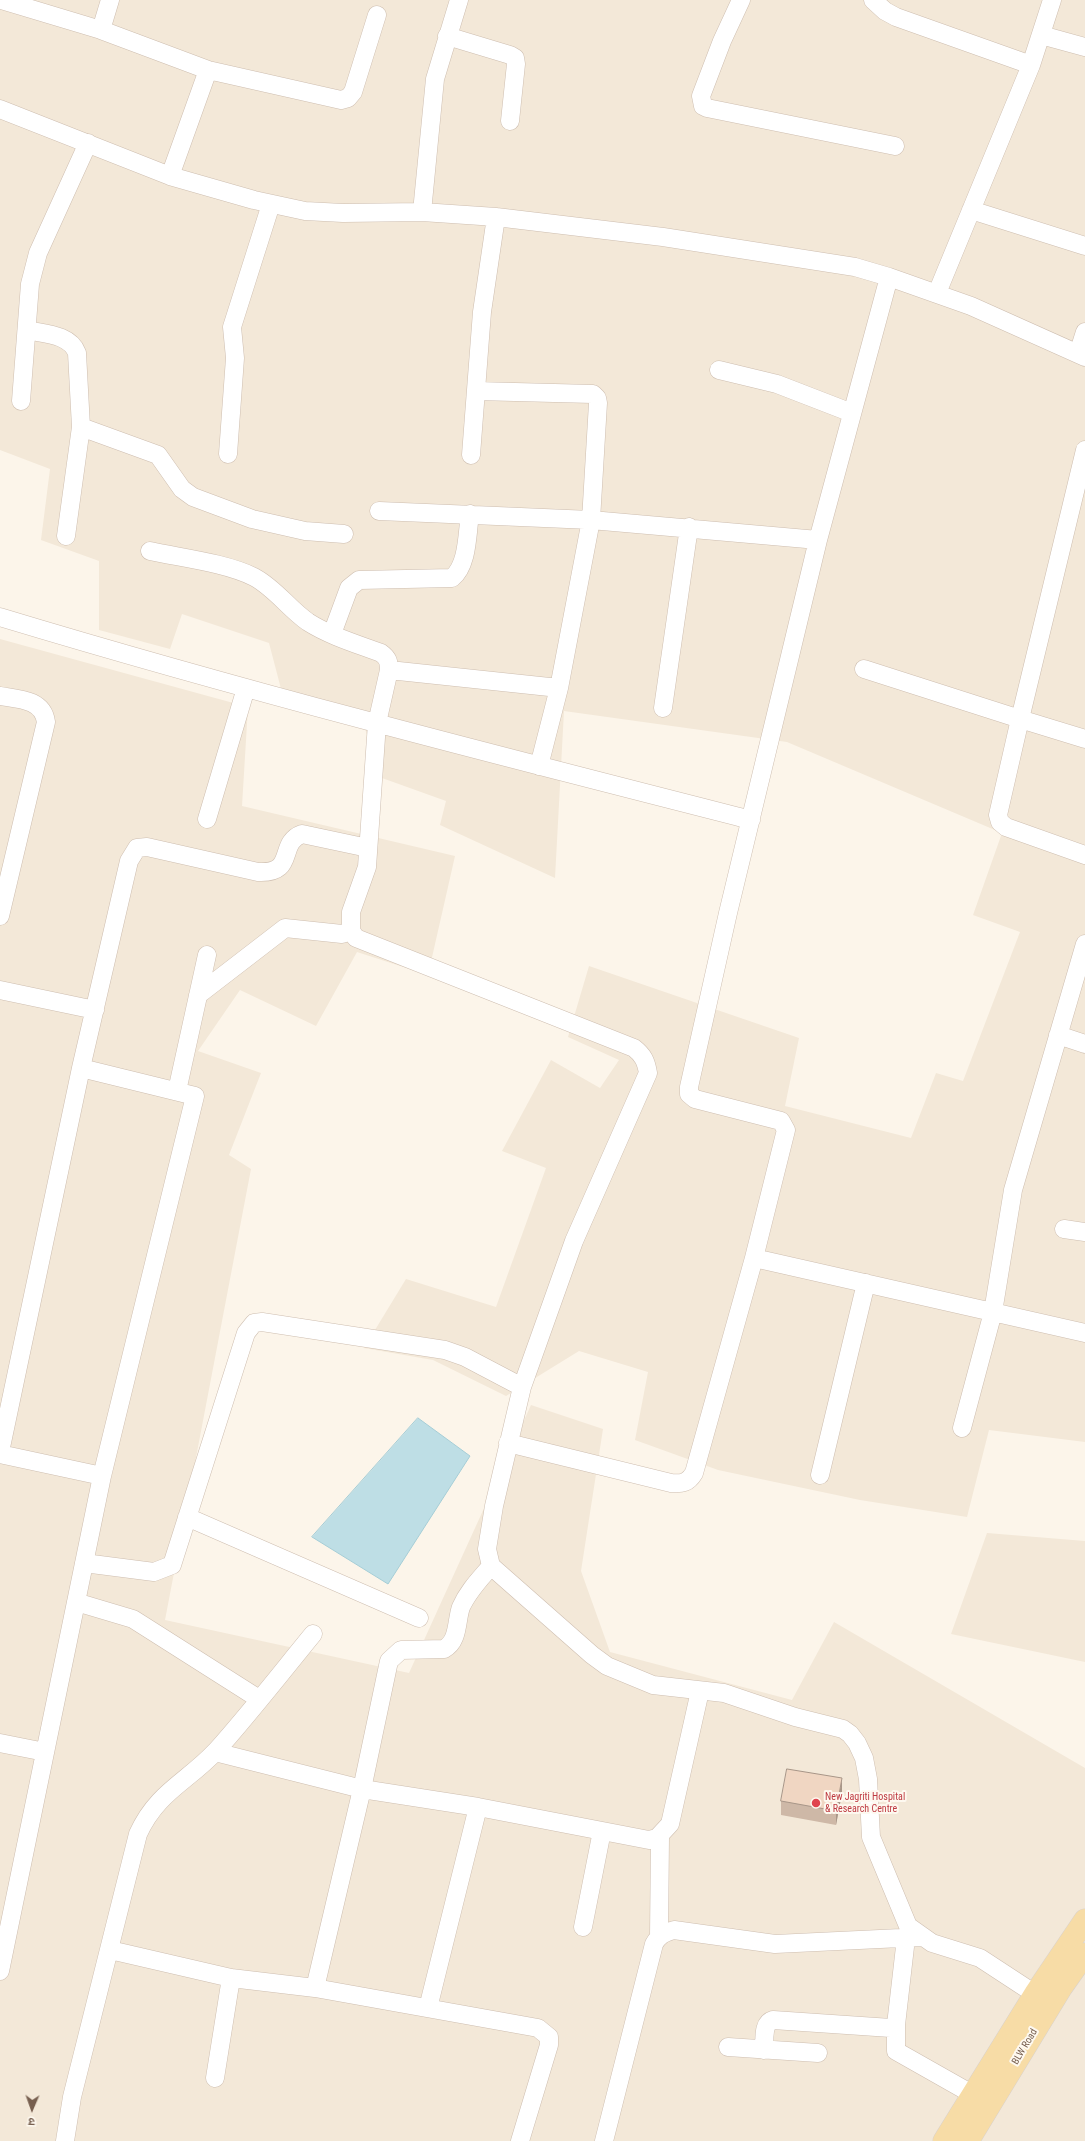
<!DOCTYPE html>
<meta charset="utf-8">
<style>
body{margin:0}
#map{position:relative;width:1085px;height:2141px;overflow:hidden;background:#fcf5ea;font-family:"Roboto Condensed","Noto Sans Devanagari",sans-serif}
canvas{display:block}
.north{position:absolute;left:12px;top:2089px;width:40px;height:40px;-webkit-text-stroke:3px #fef9f0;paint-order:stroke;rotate:182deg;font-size:11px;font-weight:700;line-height:16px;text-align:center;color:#765e4e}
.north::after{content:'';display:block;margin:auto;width:14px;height:18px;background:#765e4e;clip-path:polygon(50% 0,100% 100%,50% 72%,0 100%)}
</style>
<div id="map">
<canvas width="1085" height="2141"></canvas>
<div class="north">उ</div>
</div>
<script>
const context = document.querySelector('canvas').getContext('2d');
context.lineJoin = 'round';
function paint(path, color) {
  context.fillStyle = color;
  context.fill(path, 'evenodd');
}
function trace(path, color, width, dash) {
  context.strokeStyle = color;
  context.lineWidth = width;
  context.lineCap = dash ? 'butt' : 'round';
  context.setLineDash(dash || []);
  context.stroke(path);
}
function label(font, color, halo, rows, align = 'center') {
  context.font = font + ' "Roboto Condensed",sans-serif';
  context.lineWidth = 4;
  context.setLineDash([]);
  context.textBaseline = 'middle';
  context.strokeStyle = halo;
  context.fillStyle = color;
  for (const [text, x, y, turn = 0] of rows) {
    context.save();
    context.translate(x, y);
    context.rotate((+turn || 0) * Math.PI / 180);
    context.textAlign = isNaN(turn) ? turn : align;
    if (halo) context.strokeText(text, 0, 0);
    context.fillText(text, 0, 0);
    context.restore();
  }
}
paint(new Path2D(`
 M0 0H1085V1442L989 1430 967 1517 860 1500 718 1470 635 1440 648 1372 579 1351 506 1396 433 1360 364 1348 406 1279 496 1307 546 1168 502 1151 551 1060 600 1088 619 1060 568 1037 589 966 799 1038 785 1106 911 1138 936 1073 963 1081 1020 932 973 915 1002 833 787 742 564 711 555 878 440 825 446 801 382 778 364 726 285 704 269 643 182 614 170 649 99 630V561L41 540 50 469 0 450Z
 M0 639 248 707 242 806 455 856 428 975 357 952 316 1026 240 990 198 1051 261 1073 229 1155 251 1169 165 1620 409 1673 531 1405 603 1429 581 1571 610 1652 792 1700 834 1622 1085 1768V2141H0Z
 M987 1533 1085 1541V1662L951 1634Z`), '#f3e8d8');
const water = new Path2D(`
 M418 1418 470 1456 388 1584 312 1537Z`);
paint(water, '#bedee5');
trace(water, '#a5cdd6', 1);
const minor = new Path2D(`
 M1 0 101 30 208 70 341 100 348 98 353 92 377 15
 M741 0 722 41 701 96 703 106 707 108 895 146
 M873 0 885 11 896 17 1031 65
 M101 30 110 0
 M1041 35 1085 47
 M447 36 510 55 515 58 516 64 510 121
 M0 109 170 176 254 200 305 211 343 213 422 212 496 217 663 237 855 267 889 277 971 306 1085 357
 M170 176 208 70
 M971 210 1085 246
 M422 212 435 79 459 0
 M937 293 1031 65 1052 0
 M27 330C44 334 70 334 77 353L81 427 66 536
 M1078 354 1085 332
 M719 370 777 384 852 413
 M476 391 593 394 597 398 598 403 591 520 559 688 539 766
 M21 401 30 284 38 253 88 143
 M81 427 158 455 182 489 193 497 252 519 305 531 344 534
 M1085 450 1020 719 1085 739
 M228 454 235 358 232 327 271 204
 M471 455 482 312 496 217
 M379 511 591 520 818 540 889 277
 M150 551C182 558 226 563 254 577 275 588 289 609 308 622 330 636 357 644 381 653 388 658 389 662 389 670L377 723 367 867 351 912V931L356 938 634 1048C643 1055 646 1061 648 1073L574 1241 522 1387 494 1506 487 1549 491 1566 592 1655 607 1666 653 1685 724 1693 795 1717 843 1729 850 1734 857 1743 864 1758 868 1779 871 1837 908 1926 932 1943 980 1958 1035 1994
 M0 617C248 692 500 756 751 820
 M332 634 349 588 359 580 452 578C468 565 467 534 470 514
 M864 669 1020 719 998 815 1000 822 1006 827 1085 855
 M389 670 559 688
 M0 696C18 699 43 699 46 722L0 916
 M663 708 689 527
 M207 819 246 688
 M0 990 95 1010
 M198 995 285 928 342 934 351 931
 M1058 1035 1085 1044
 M177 1091 207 955
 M1064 1229 1085 1232
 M754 1258 1085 1333
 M962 1428 993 1312 1013 1190 1085 944
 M508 1443 671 1483C682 1484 688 1483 694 1473L754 1258 786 1130 781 1121 695 1099 689 1094V1087L728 913 818 540
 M0 1452 81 1068 129 861 137 848 147 847 258 872C297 874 277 843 302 834L368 848
 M0 1454 102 1476
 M820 1475 866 1283
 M187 1517 419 1618
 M84 1563 154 1572 172 1565 246 1333 254 1323 262 1322 445 1350 465 1357 522 1387
 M76 1602 133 1619 259 1699
 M0 1743 45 1752
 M215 1752 362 1789 478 1807 649 1840 657 1838 670 1824 700 1691
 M583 1927 602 1831
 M659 1937 660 1836
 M110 1950 231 1978 315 1988 538 2028 549 2037V2045L520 2141
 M0 1971 102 1476 195 1096 81 1068
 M315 1988 362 1789 389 1661 401 1650 444 1649C459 1641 456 1621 461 1607 468 1591 480 1579 491 1566
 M428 2008 478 1807
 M896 2025V2051L972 2094
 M728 2047 818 2053
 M764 2050C765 2040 762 2023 773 2020L891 2028 896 2025 906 1938
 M215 2078 231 1978
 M65 2141 72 2097 138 1834C157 1792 187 1782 216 1751 250 1713 281 1673 313 1634
 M604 2141 654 1944C659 1935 664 1933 674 1930L775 1944 922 1937`);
const major = new Path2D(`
 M944 2141 1035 1994 1085 1920
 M968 2141 1061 1988 1085 1954`);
trace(minor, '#cebeb0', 19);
trace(major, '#d9d2cd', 23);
trace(minor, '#fff', 18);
trace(major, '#f7dca6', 22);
paint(new Path2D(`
 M842 1793 836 1825 781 1815V1801Z`), '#ceb8a7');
paint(new Path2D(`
 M842 1778V1793L836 1825V1811Z`), '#a89688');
const building = new Path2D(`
 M787 1769 842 1778 836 1811 781 1801Z`);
paint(building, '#f0d6c2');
trace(building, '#a89688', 1);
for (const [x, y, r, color] of [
 [816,1803,5,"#e0444e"]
]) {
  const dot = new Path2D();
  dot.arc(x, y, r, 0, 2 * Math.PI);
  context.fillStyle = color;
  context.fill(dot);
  trace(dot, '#fef9f0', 1.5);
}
label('10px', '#be3a42', '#fef9f0', [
 ["New Jagriti Hospital",825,1797],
 ["& Research Centre",825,1809]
], 'left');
label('10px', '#765e4e', '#fef9f0', [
 ["BLW Road",1025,2047,-59]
]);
</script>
